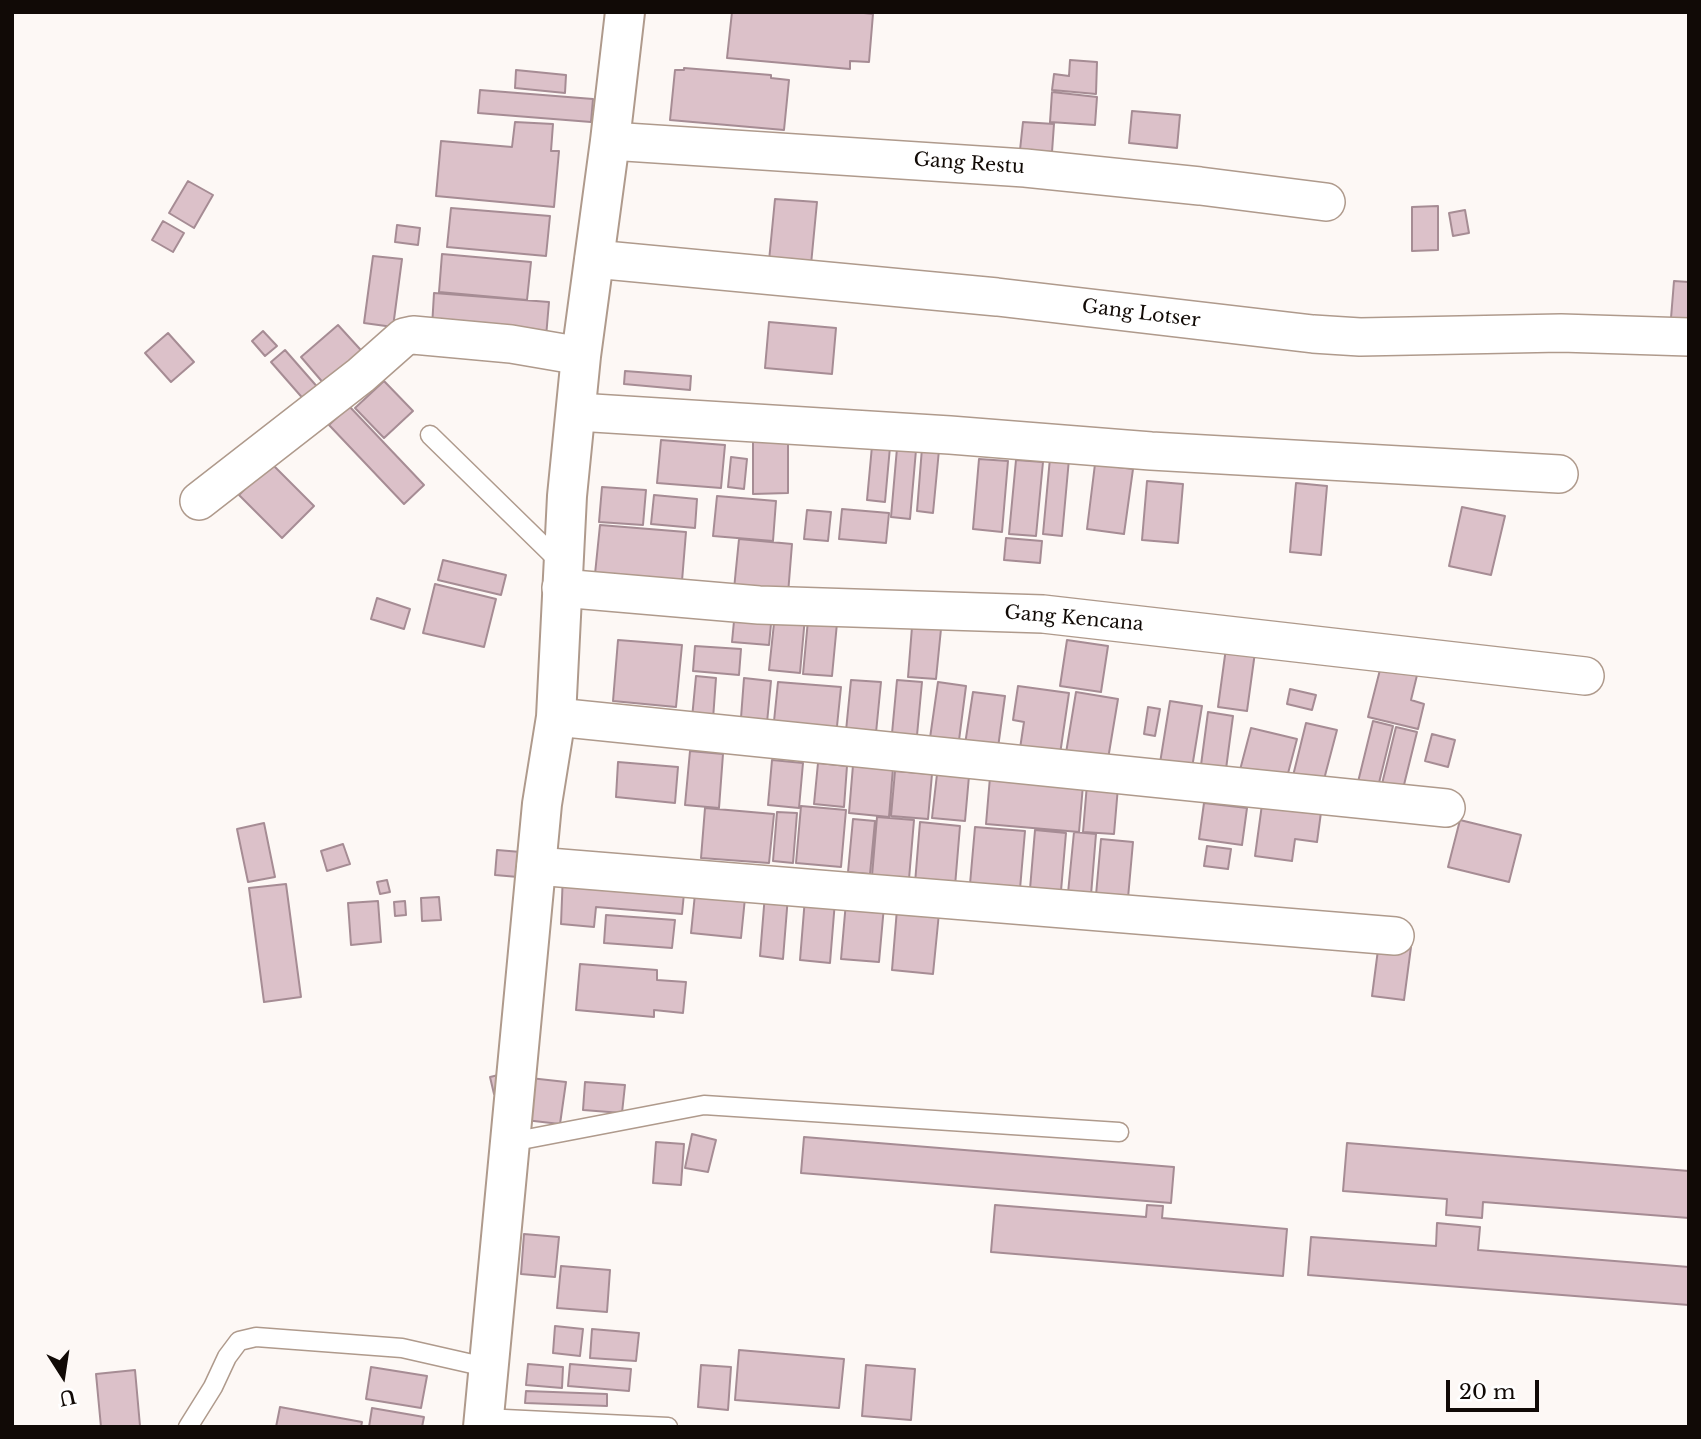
<!DOCTYPE html>
<style>
body{margin:0}
#map{position:relative;width:1701px;height:1439px;overflow:hidden;background:#fdf8f5;font-family:"Libre Baskerville",serif}
canvas{display:block}
.frame{position:absolute;inset:0;border:14px solid #110a06;pointer-events:none}
.north{position:absolute;left:28px;top:1341px;width:70px;height:70px;-webkit-text-stroke:5px #fff;paint-order:stroke;rotate:168deg;font-size:19px;font-weight:700;line-height:28px;text-align:center;color:#110a06}
.north::after{content:'';display:block;margin:auto;width:24px;height:32px;background:#110a06;clip-path:polygon(50% 0,100% 100%,50% 72%,0 100%)}
.scale{position:absolute;left:1446px;top:1380px;width:93px;height:32px;box-sizing:border-box;border:4px solid #110a06;border-top:0;padding-left:9px;font-size:21px;line-height:24px;white-space:nowrap;color:#110a06;-webkit-text-stroke:5px #fff;paint-order:stroke}
</style>
<div id="map">
<canvas width="1701" height="1439"></canvas>
<div class="frame"></div>
<div class="north">U</div>
<div class="scale">20 m</div>
</div>
<script>
const context = document.querySelector('canvas').getContext('2d');
context.lineJoin = 'round';
function paint(path, color) {
  context.fillStyle = color;
  context.fill(path, 'evenodd');
}
function trace(path, color, width, dash) {
  context.strokeStyle = color;
  context.lineWidth = width;
  context.lineCap = dash ? 'butt' : 'round';
  context.setLineDash(dash || []);
  context.stroke(path);
}
function label(font, color, halo, rows, align = 'center') {
  context.font = font + ' "Libre Baskerville",serif';
  context.lineWidth = 6;
  context.setLineDash([]);
  context.textBaseline = 'middle';
  context.strokeStyle = halo;
  context.fillStyle = color;
  for (const [text, x, y, turn = 0] of rows) {
    context.save();
    context.translate(x, y);
    context.rotate((+turn || 0) * Math.PI / 180);
    context.textAlign = isNaN(turn) ? turn : align;
    if (halo) context.strokeText(text, 0, 0);
    context.fillText(text, 0, 0);
    context.restore();
  }
}
const building = new Path2D(`
 M732 12H855L873 14 869 62 850 61V69L727 58Z
 M1070 60 1097 62 1096 94 1052 90 1054 74 1069 76Z
 M684 68 771 75V78L789 80 784 130 670 120 675 70H684Z
 M516 70 566 75 565 93 515 88Z
 M480 90 593 99 591 122 478 113Z
 M1052 92 1097 97 1095 125 1050 122Z
 M1132 111 1180 115 1177 148 1129 143Z
 M515 122 553 124 551 151H559L554 207 436 196 441 141 512 147Z
 M1023 122 1054 124 1052 152 1020 150Z
 M188 181 213 195 194 228 169 213Z
 M775 199 817 202 810 275 768 271Z
 M1438 206V250L1412 251V207Z
 M451 208 550 216 546 256 447 247Z
 M1465 210 1469 233 1453 236 1449 213Z
 M163 221 184 233 173 252 152 240Z
 M397 225 420 228 418 245 395 242Z
 M442 254 531 262 527 300 439 292Z
 M373 256 402 259 393 327 364 323Z
 M1674 281 1689 282V319L1671 318Z
 M434 293 549 302 546 337 432 327Z
 M769 322 836 328 832 374 765 368Z
 M338 325 369 359 331 392 301 357Z
 M263 331 277 346 265 356 252 341Z
 M168 333 194 362 171 382 145 353Z
 M285 350 327 398 313 410 271 362Z
 M625 371 691 376 690 390 624 384Z
 M384 381 413 411 384 438 355 408Z
 M349 406 424 485 404 504 329 425Z
 M753 437H788V493L753 494Z
 M661 440 725 445 721 488 657 483Z
 M872 446 890 447 885 502 867 500Z
 M897 448 916 450 910 519 891 517Z
 M922 448 939 450 933 513 917 511Z
 M731 457 747 459 744 489 728 487Z
 M1050 458 1069 459 1062 536 1043 534Z
 M979 459 1008 461 1002 532 973 529Z
 M1016 460 1043 462 1036 536 1009 534Z
 M271 463 314 506 282 538 239 495Z
 M1095 464 1133 469 1124 534 1087 529Z
 M1147 481 1183 484 1178 543 1142 540Z
 M1296 483 1327 486 1321 555 1290 552Z
 M602 487 646 490 643 525 599 522Z
 M654 495 697 499 695 528 651 524Z
 M717 496 776 501 773 541 713 536Z
 M1462 507 1505 516 1491 575 1449 566Z
 M842 509 889 513 886 543 839 539Z
 M807 510 831 512 828 541 804 539Z
 M600 525 686 532 682 581 595 574Z
 M1006 538 1042 541 1040 563 1004 560Z
 M739 539 792 544 788 594 734 589Z
 M443 560 506 575 501 595 438 580Z
 M435 584 496 599 484 647 423 633Z
 M377 598 410 609 404 629 371 619Z
 M775 614 805 617 800 673 769 670Z
 M808 620 837 623 832 676 803 674Z
 M734 621 771 624 769 645 732 642Z
 M912 627 941 629 936 679 908 677Z
 M618 640 682 645 676 707 613 701Z
 M1067 640 1108 646 1101 692 1060 686Z
 M695 646 741 649 739 675 693 671Z
 M1226 648 1255 652 1247 711 1218 707Z
 M1383 658 1419 667 1411 700 1424 704 1418 729 1368 717Z
 M696 676 716 678 713 719 692 718Z
 M744 678 771 681 766 733 740 731Z
 M851 680 881 682 875 743 845 741Z
 M897 680 922 682 916 746 891 744Z
 M778 682 841 687 836 736 773 731Z
 M938 682 966 686 958 748 929 745Z
 M1018 686 1069 693 1059 761 1019 755 1024 722 1013 720Z
 M1290 689 1316 695 1312 710 1287 704Z
 M973 692 1005 696 997 755 964 751Z
 M1076 692 1118 699 1107 765 1065 759Z
 M1170 701 1202 706 1192 768 1160 763Z
 M1148 707 1160 709 1155 736 1144 734Z
 M1208 712 1233 716 1226 769 1201 765Z
 M1373 721 1393 726 1377 791 1357 786Z
 M1306 723 1337 730 1322 787 1292 780Z
 M1396 727 1417 732 1401 797 1380 792Z
 M1251 728 1297 739 1286 781 1240 770Z
 M1432 734 1455 740 1448 767 1425 761Z
 M690 751 723 754 719 808 685 805Z
 M772 760 803 763 799 808 768 805Z
 M618 762 678 767 675 803 616 797Z
 M818 763 847 766 844 807 814 804Z
 M853 765 893 768 889 817 849 813Z
 M895 771 932 774 928 819 891 816Z
 M937 774 969 776 965 821 932 818Z
 M990 777 1083 785 1079 832 986 824Z
 M1087 784 1118 787 1114 834 1083 832Z
 M1263 797 1322 805 1317 842 1295 839 1292 861 1255 856Z
 M1204 803 1247 808 1242 845 1199 839Z
 M801 806 846 810 841 867 796 863Z
 M705 808 774 814 769 863 701 858Z
 M777 812 797 813 793 863 773 861Z
 M877 817 914 820 909 879 872 876Z
 M853 819 875 821 870 874 848 872Z
 M1460 820 1521 835 1509 882 1448 867Z
 M920 822 960 826 955 886 915 883Z
 M264 823 275 877 248 882 237 829Z
 M975 827 1025 831 1020 889 970 884Z
 M1035 830 1066 833 1061 891 1030 889Z
 M1074 832 1096 834 1091 895 1068 893Z
 M1101 839 1133 842 1128 898 1096 895Z
 M343 844 350 864 327 871 321 851Z
 M1207 846 1231 849 1228 869 1204 866Z
 M497 850 521 852 518 877 495 875Z
 M563 873 685 883 682 914 596 907 594 927 561 924Z
 M387 880 390 892 380 894 377 882Z
 M286 884 301 997 264 1002 249 888Z
 M695 894 745 898 741 938 691 933Z
 M765 894 788 896 783 959 760 956Z
 M439 897 441 920 422 921 421 898Z
 M805 898 835 901 830 963 800 960Z
 M378 901 381 942 351 945 348 903Z
 M405 901 406 915 395 916 394 902Z
 M846 902 884 906 879 962 841 959Z
 M897 909 939 913 933 974 892 970Z
 M606 915 675 920 672 948 604 943Z
 M1379 942 1411 947 1404 1000 1372 996Z
 M580 964 657 970V980L686 982 683 1013 654 1010V1017L576 1010Z
 M507 1073 512 1090 494 1094 490 1077Z
 M530 1078 566 1082 560 1124 525 1120Z
 M585 1082 625 1085 622 1113 583 1110Z
 M692 1134 716 1140 708 1172 685 1168Z
 M804 1137 1174 1167 1171 1203 801 1173Z
 M656 1142 684 1144 681 1185 653 1183Z
 M1347 1143 1689 1171V1218L1483 1202 1482 1218 1446 1215 1447 1199 1343 1191Z
 M995 1205 1146 1217 1147 1205 1163 1206 1162 1218 1287 1229 1283 1276 991 1252Z
 M1437 1223 1480 1227 1478 1250 1689 1267V1305L1308 1275 1311 1237 1436 1246Z
 M524 1234 559 1237 555 1277 521 1274Z
 M561 1266 610 1270 607 1312 557 1308Z
 M555 1326 583 1329 580 1356 553 1353Z
 M592 1329 639 1333 636 1361 590 1358Z
 M739 1350 844 1359 839 1408 735 1400Z
 M528 1364 563 1367 562 1388 526 1385Z
 M570 1364 631 1369 629 1391 568 1386Z
 M701 1365 731 1367 728 1410 698 1407Z
 M866 1365 915 1369 911 1420 862 1416Z
 M371 1367 427 1376 421 1408 366 1399Z
 M135 1370 140 1426 101 1427 96 1374Z
 M526 1391 607 1394V1406L525 1403Z
 M280 1407 362 1422 361 1427H276Z
 M372 1408 424 1417 422 1427H369Z`);
paint(building, '#dcc1c9');
trace(building, '#a68c94', 2);
const lane = new Path2D(`
 M430 435 562 564
 M511 1142 704 1105 1119 1132
 M484 1418 668 1427
 M188 1427 213 1387 227 1357 239 1341 256 1337 402 1348 490 1368`);
const street = new Path2D(`
 M610 141 1025 168 1200 186 1326 202
 M594 259 997 297 1313 334 1360 337 1561 333 1689 337
 M577 412 950 435 1151 451 1559 474
 M199 501 361 375 404 337 413 335 511 344 581 356
 M561 588 759 605 1043 614 1585 676
 M556 717 1446 808
 M536 866 1395 936`);
const secondary = new Path2D(`
 M483 1427 542 804 556 717 567 496 581 356 610 141 625 12`);
trace(lane, '#af9a8c', 21);
trace(street, '#af9a8c', 40);
trace(secondary, '#af9a8c', 42);
trace(lane, '#fff', 18);
trace(street, '#fff', 37);
trace(secondary, '#fff', 38);
label('19px', '#110a06', '#fff', [
 ["Gang Restu",969,164,4],
 ["Gang Lotser",1141,314,7],
 ["Gang Kencana",1074,619,5]
]);
</script>
